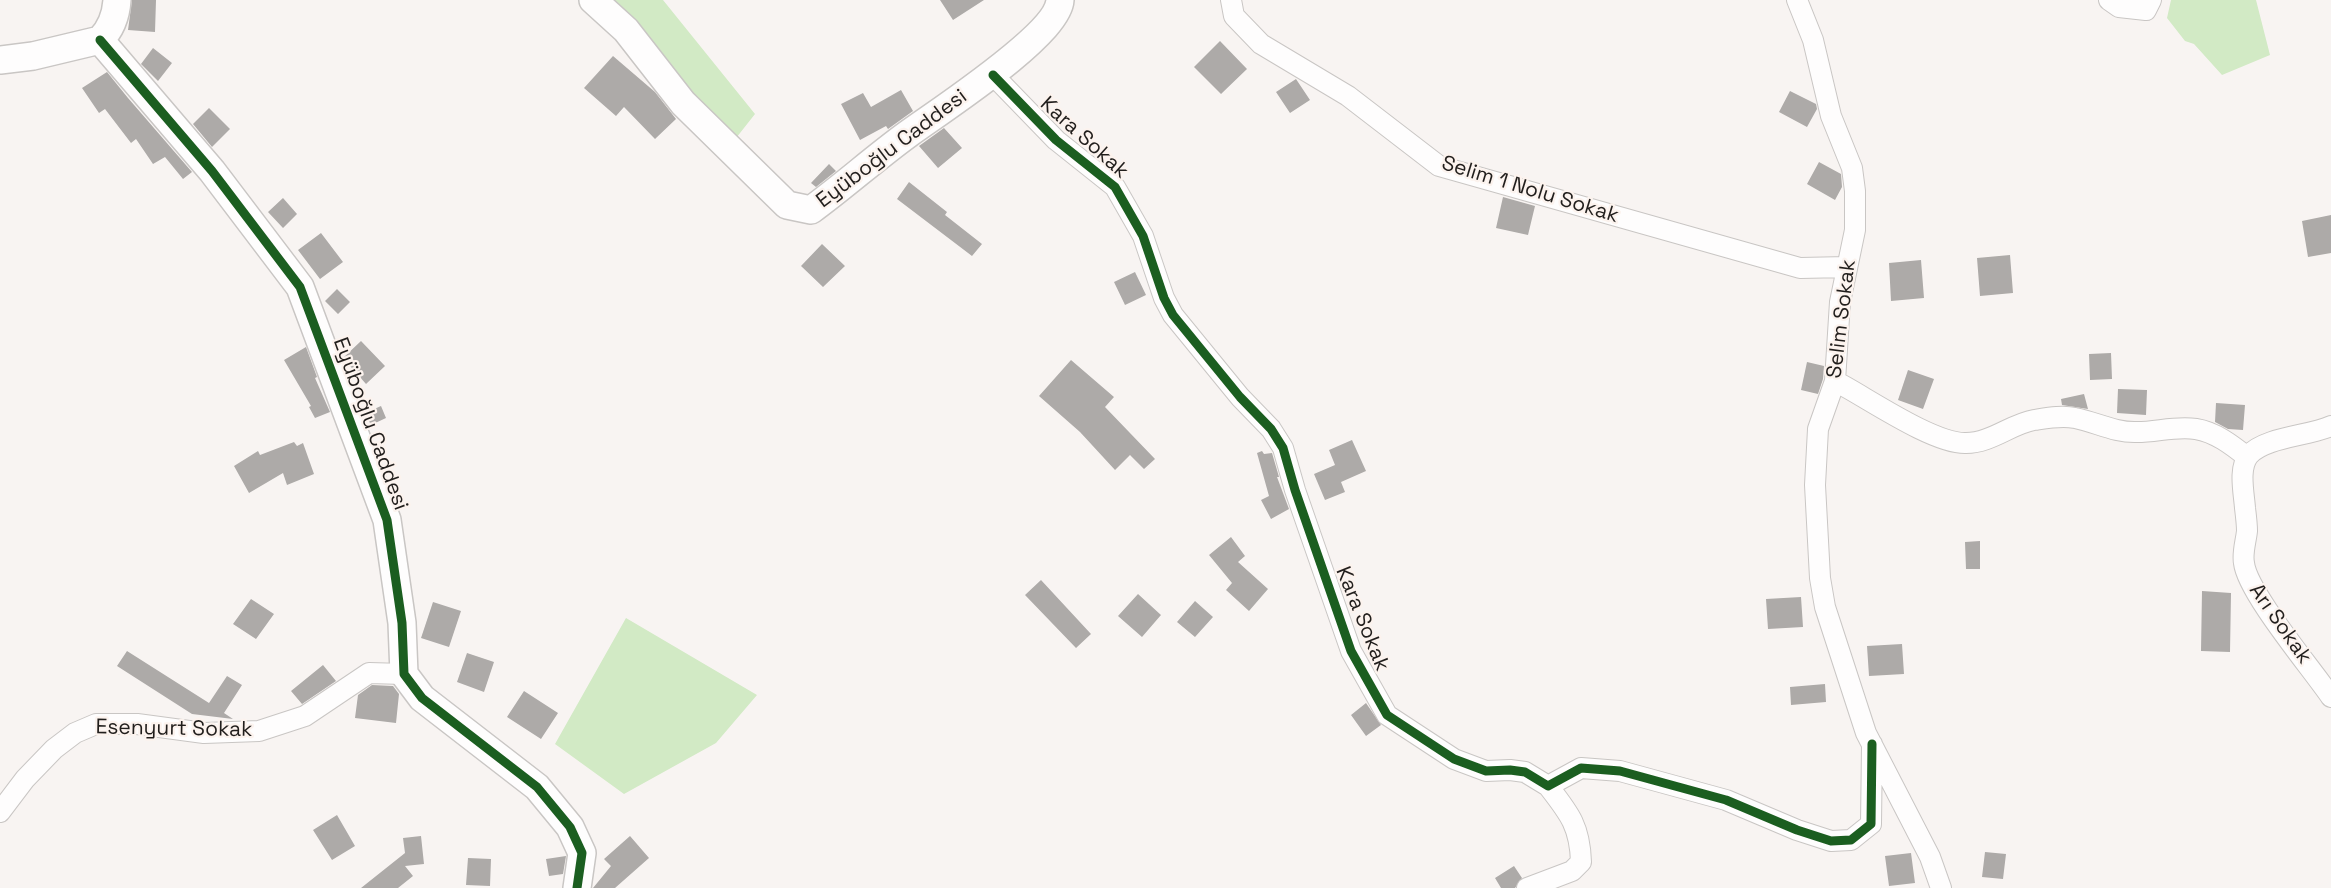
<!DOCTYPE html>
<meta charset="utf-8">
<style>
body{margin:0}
canvas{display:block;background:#f8f4f2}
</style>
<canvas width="2331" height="888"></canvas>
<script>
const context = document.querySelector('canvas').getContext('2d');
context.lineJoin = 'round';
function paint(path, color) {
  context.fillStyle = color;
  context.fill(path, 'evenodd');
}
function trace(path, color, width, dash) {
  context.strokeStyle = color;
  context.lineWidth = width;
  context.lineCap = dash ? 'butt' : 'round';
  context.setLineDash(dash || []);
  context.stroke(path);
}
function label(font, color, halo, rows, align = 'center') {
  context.font = font + ' "Space Grotesk",sans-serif';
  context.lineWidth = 4.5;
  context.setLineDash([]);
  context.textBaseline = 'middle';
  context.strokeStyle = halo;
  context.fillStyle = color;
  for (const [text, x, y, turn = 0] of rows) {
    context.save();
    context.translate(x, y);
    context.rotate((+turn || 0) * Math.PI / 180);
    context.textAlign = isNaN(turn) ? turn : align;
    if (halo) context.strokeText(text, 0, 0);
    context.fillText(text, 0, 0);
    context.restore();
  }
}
paint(new Path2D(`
 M613 0H663L755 114 729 147Z
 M2171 0H2256L2270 55 2222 75 2194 44 2185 41 2167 18Z
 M626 618 757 695 716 743 624 794 555 744Z`), '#d2eac5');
paint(new Path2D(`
 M132 0H156L155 32 128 30Z
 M940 0H984L953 20Z
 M1220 41 1247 69 1221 94 1194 67Z
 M153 48 172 63 158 81 141 64Z
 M613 56 655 92 676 119 655 139 624 107 616 116 584 88Z
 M107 72 128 98 192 172 183 179 165 157 153 164 136 139 131 143 105 109 99 113 82 88Z
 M1296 79 1310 100 1290 113 1276 92Z
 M901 90 913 111 888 129 886 126 860 140 841 104 863 93 871 107Z
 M1790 91 1816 104 1817 109 1807 127 1779 112Z
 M209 108 230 129 212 147 193 124Z
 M944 128 962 148 938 168 919 146Z
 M1819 162 1841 174 1842 187 1835 200 1807 184Z
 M829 164 836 171 816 187 811 183Z
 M909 182 947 212 945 215 982 244 972 256 897 199Z
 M1503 197 1535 206 1528 235 1496 228Z
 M283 198 297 214 283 228 268 212Z
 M2331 215V253L2308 257 2302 221Z
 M321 233 343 262 320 279 298 250Z
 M822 244 845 266 823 287 801 266Z
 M2010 255 2013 293 1980 296 1977 258Z
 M1921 260 1924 298 1891 301 1889 263Z
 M1135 272 1146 295 1125 305 1114 282Z
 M337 289 350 302 338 314 325 301Z
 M361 341 385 366 366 384 343 358Z
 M306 347 317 377 315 378 330 412 315 418 309 407 311 406 284 360Z
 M2111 353 2112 379 2090 380 2089 354Z
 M1071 360 1114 397 1105 407 1155 459 1144 469 1130 455 1115 470 1080 432 1039 396Z
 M1807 362 1824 366 1823 379 1818 394 1801 390Z
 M1908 370 1934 379 1923 409 1898 400Z
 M2118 389 2147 390 2146 415 2117 413Z
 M2084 394 2088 409 2062 405 2061 399Z
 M2216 403 2245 405 2243 430 2228 429 2215 422Z
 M381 406 386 418 371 425 365 413Z
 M1352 440 1366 471 1341 482 1345 492 1325 500 1314 474 1335 465 1329 450Z
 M294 442 297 446 303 443 314 474 287 485 283 473 249 493 234 466 258 451 260 455Z
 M1262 451 1264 454 1272 453 1279 477H1277L1289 509 1271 519 1261 500 1269 496 1257 453Z
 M1231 537 1245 556 1238 562 1268 589 1249 611 1226 590 1232 583 1209 555Z
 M1980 541V569H1966L1965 542Z
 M1041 580 1091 634 1076 648 1025 595Z
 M2202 591 2231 593 2230 652 2201 651Z
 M1138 594 1161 615 1142 637 1118 616Z
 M1801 597 1803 627 1768 629 1766 599Z
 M251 599 274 614 256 639 233 624Z
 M1195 601 1213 617 1195 637 1177 622Z
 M433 602 461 611 449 647 421 638Z
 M1902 644 1904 674 1869 676 1867 646Z
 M127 651 209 703 227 676 242 685 224 713 233 719 192 714 117 666Z
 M467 653 494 662 484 692 457 682Z
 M323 665 336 681 302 704 291 691Z
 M1825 684 1826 702 1791 705 1790 687Z
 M372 685 393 686 399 694 396 723 355 718 358 695Z
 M524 691 558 713 541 739 507 717Z
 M1366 703 1381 725 1366 736 1351 715Z
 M337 815 355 846 332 860 313 830Z
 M421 836 424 864 405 866 413 876 398 888H361L405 853 403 838Z
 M630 836 649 858 615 888H593L611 866 604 859Z
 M1985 852 2006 854 2003 879 1982 877Z
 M1911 853 1915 883 1889 886 1885 856Z
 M566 856 563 874 549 876 546 859Z
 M468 858 491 859 490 886 466 885Z
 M1514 866 1522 878 1515 888H1501L1495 878Z`), '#adaaa8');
const street = new Path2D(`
 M1231 0 1234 16 1261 44 1348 96 1439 166 1800 268 1847 267
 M1797 0 1813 40 1831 116 1852 168 1855 191V230L1840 302 1835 381 1818 429 1815 485 1820 578 1825 607 1866 733 1930 857 1941 888
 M2109 0 2119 7 2146 10 2151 0
 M993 75 1056 140 1115 187 1143 236 1164 298 1173 315 1240 397 1271 429 1283 448 1295 490 1351 651 1387 715 1454 759 1486 771 1510 770 1525 772 1548 786 1581 768 1620 771 1726 800 1797 830 1831 841 1851 840 1871 824 1872 744
 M1835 381C1866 397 1933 444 1966 443 1991 443 2011 424 2034 420 2047 418 2062 415 2075 418 2096 422 2115 433 2137 432 2157 432 2175 426 2196 429 2215 432 2232 445 2247 457
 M2331 426C2309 436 2265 437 2249 455 2238 468 2244 493 2245 508 2246 516 2247 524 2247 531 2246 541 2242 553 2244 563 2247 592 2312 669 2331 697
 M0 812 25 779 54 749 75 733 96 724H137L204 733 259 731 305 716 369 673 404 674
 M1527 888 1572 871 1581 862C1580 826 1569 813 1548 786`);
const secondary = new Path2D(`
 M593 0 626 30 683 103 787 205 811 210C845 185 875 158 908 134 938 112 1058 35 1060 0
 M100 40 212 171 300 287 387 520 402 623 404 674 422 698 537 787 570 827 582 853 577 888
 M100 40C111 29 116 16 117 0
 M0 60 33 56 100 40`);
trace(street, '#c9c6c4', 22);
trace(secondary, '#c9c6c4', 30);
trace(street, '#fefdfd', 20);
trace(secondary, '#fefdfd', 27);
trace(new Path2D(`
 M100 40 212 171 300 287 387 520 402 623 404 674 422 698 537 787 570 827 582 853 577 888
 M993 75 1056 140 1115 187 1143 236 1164 298 1173 315 1240 397 1271 429 1283 448 1295 490 1351 651 1387 715 1454 759 1486 771 1510 770 1525 772 1548 786 1581 768 1620 771 1726 800 1797 830 1831 841 1851 840 1871 824 1872 744`), '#1b5e20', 9);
label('21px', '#211e1c', '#fcf3ee', [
 ["Kara Sokak",1084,138,42],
 ["Eyüboğlu Caddesi",892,149,-37],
 ["Selim 1 Nolu Sokak",1530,190,17],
 ["Selim Sokak",1842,319,-83],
 ["Eyüboğlu Caddesi",370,424,70],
 ["Kara Sokak",1362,619,68],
 ["Arı Sokak",2280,624,55],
 ["Esenyurt Sokak",174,729,1]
]);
</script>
